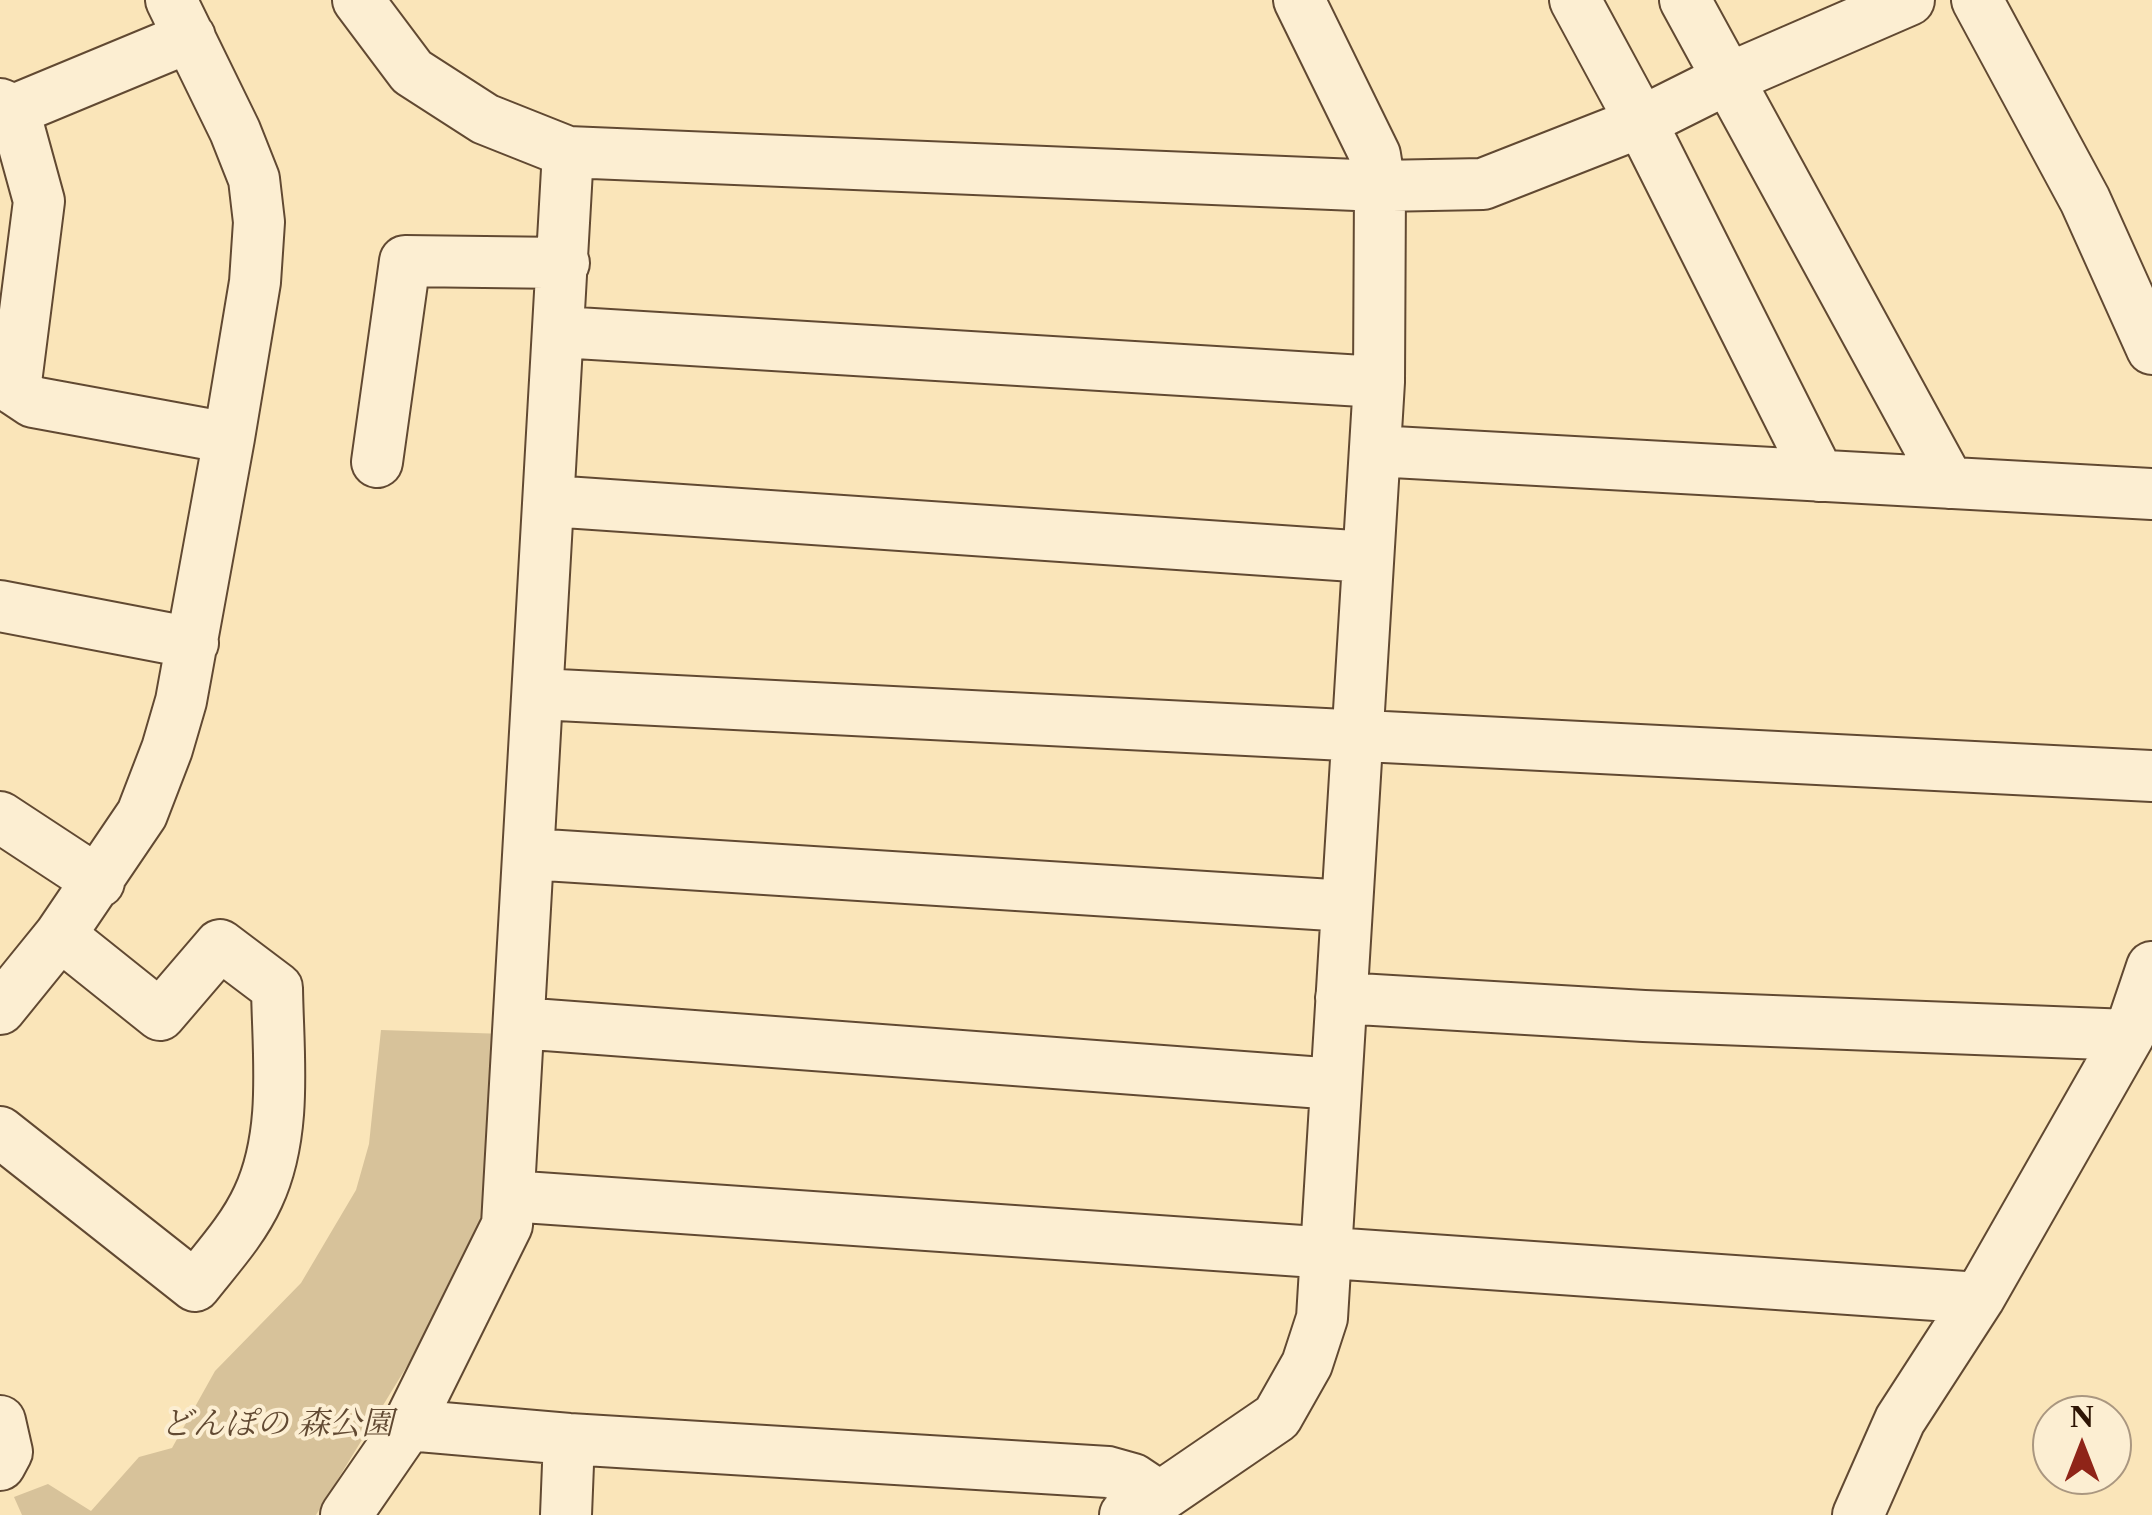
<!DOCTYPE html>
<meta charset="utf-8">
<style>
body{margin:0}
#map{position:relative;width:2152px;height:1515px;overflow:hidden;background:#fae5b9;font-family:"Libre Caslon Text",serif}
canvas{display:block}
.north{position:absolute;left:2032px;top:1395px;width:100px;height:100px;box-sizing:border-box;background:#fceed2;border:2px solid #aa9780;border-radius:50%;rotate:0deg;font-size:28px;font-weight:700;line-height:40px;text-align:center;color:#2e1505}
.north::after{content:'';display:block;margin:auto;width:35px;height:45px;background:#8f2418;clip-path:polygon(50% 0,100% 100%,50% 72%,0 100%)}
</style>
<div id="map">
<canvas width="2152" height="1515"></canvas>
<div class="north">N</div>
</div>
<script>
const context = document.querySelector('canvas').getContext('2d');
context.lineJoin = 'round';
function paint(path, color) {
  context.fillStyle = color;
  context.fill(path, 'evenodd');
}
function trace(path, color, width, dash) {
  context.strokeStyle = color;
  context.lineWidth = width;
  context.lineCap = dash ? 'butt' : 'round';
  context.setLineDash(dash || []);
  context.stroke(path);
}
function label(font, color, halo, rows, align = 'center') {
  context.font = font + ' "Libre Caslon Text","Noto Serif JP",serif';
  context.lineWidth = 8;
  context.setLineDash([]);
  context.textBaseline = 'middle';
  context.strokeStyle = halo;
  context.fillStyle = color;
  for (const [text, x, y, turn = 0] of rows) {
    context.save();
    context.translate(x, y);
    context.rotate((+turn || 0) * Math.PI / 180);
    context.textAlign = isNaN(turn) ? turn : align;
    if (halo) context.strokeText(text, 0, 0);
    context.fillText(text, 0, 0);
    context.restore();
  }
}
paint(new Path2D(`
 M381 1030 506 1034 484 1240 316 1515H22L14 1497 48 1484 91 1511 139 1457 172 1448 215 1371 301 1283 356 1190 369 1144Z`), '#d7c29a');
const minor = new Path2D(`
 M358 0 412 72 485 119 568 152 1380 186 1483 184 1641 122 1727 79 1909 0
 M1575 0 1641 122 1819 476
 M1685 0 1949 483
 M1977 0 2085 200 2152 349
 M0 104 14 110 39 201 15 390
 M14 110 190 37
 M560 332 1379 382
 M0 380 33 402 229 438
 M1375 451 2152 494
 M377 462 405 261 564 263
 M550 501 1368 557
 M0 606 193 643
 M538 694 2152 776
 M0 817 99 882
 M529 854 1347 906
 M1341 998 1644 1016 2129 1035
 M0 1009 60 935 142 814 167 749 181 701 229 438 255 282 259 222 254 179 235 131 171 0
 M519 1023 1336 1084
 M0 1132 195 1286C217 1258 243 1230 258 1197 288 1133 278 1055 277 988L220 945 160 1015 60 935
 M509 1196 1979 1298
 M0 1421 7 1452 0 1465
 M408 1425 569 1439 1108 1472 1133 1479 1160 1497
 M346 1515 408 1425 507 1225 568 152
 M566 1515 569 1439
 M1125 1515 1160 1497 1277 1417 1307 1364 1322 1318 1379 382 1380 186 1375 155 1299 0
 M1858 1515 1900 1420 1979 1298 2129 1035 2152 967`);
trace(minor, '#614932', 54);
trace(minor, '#fceed2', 50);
label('italic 32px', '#614932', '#fceed2', [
 ["どんぽの 森公園",277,1425]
]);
</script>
